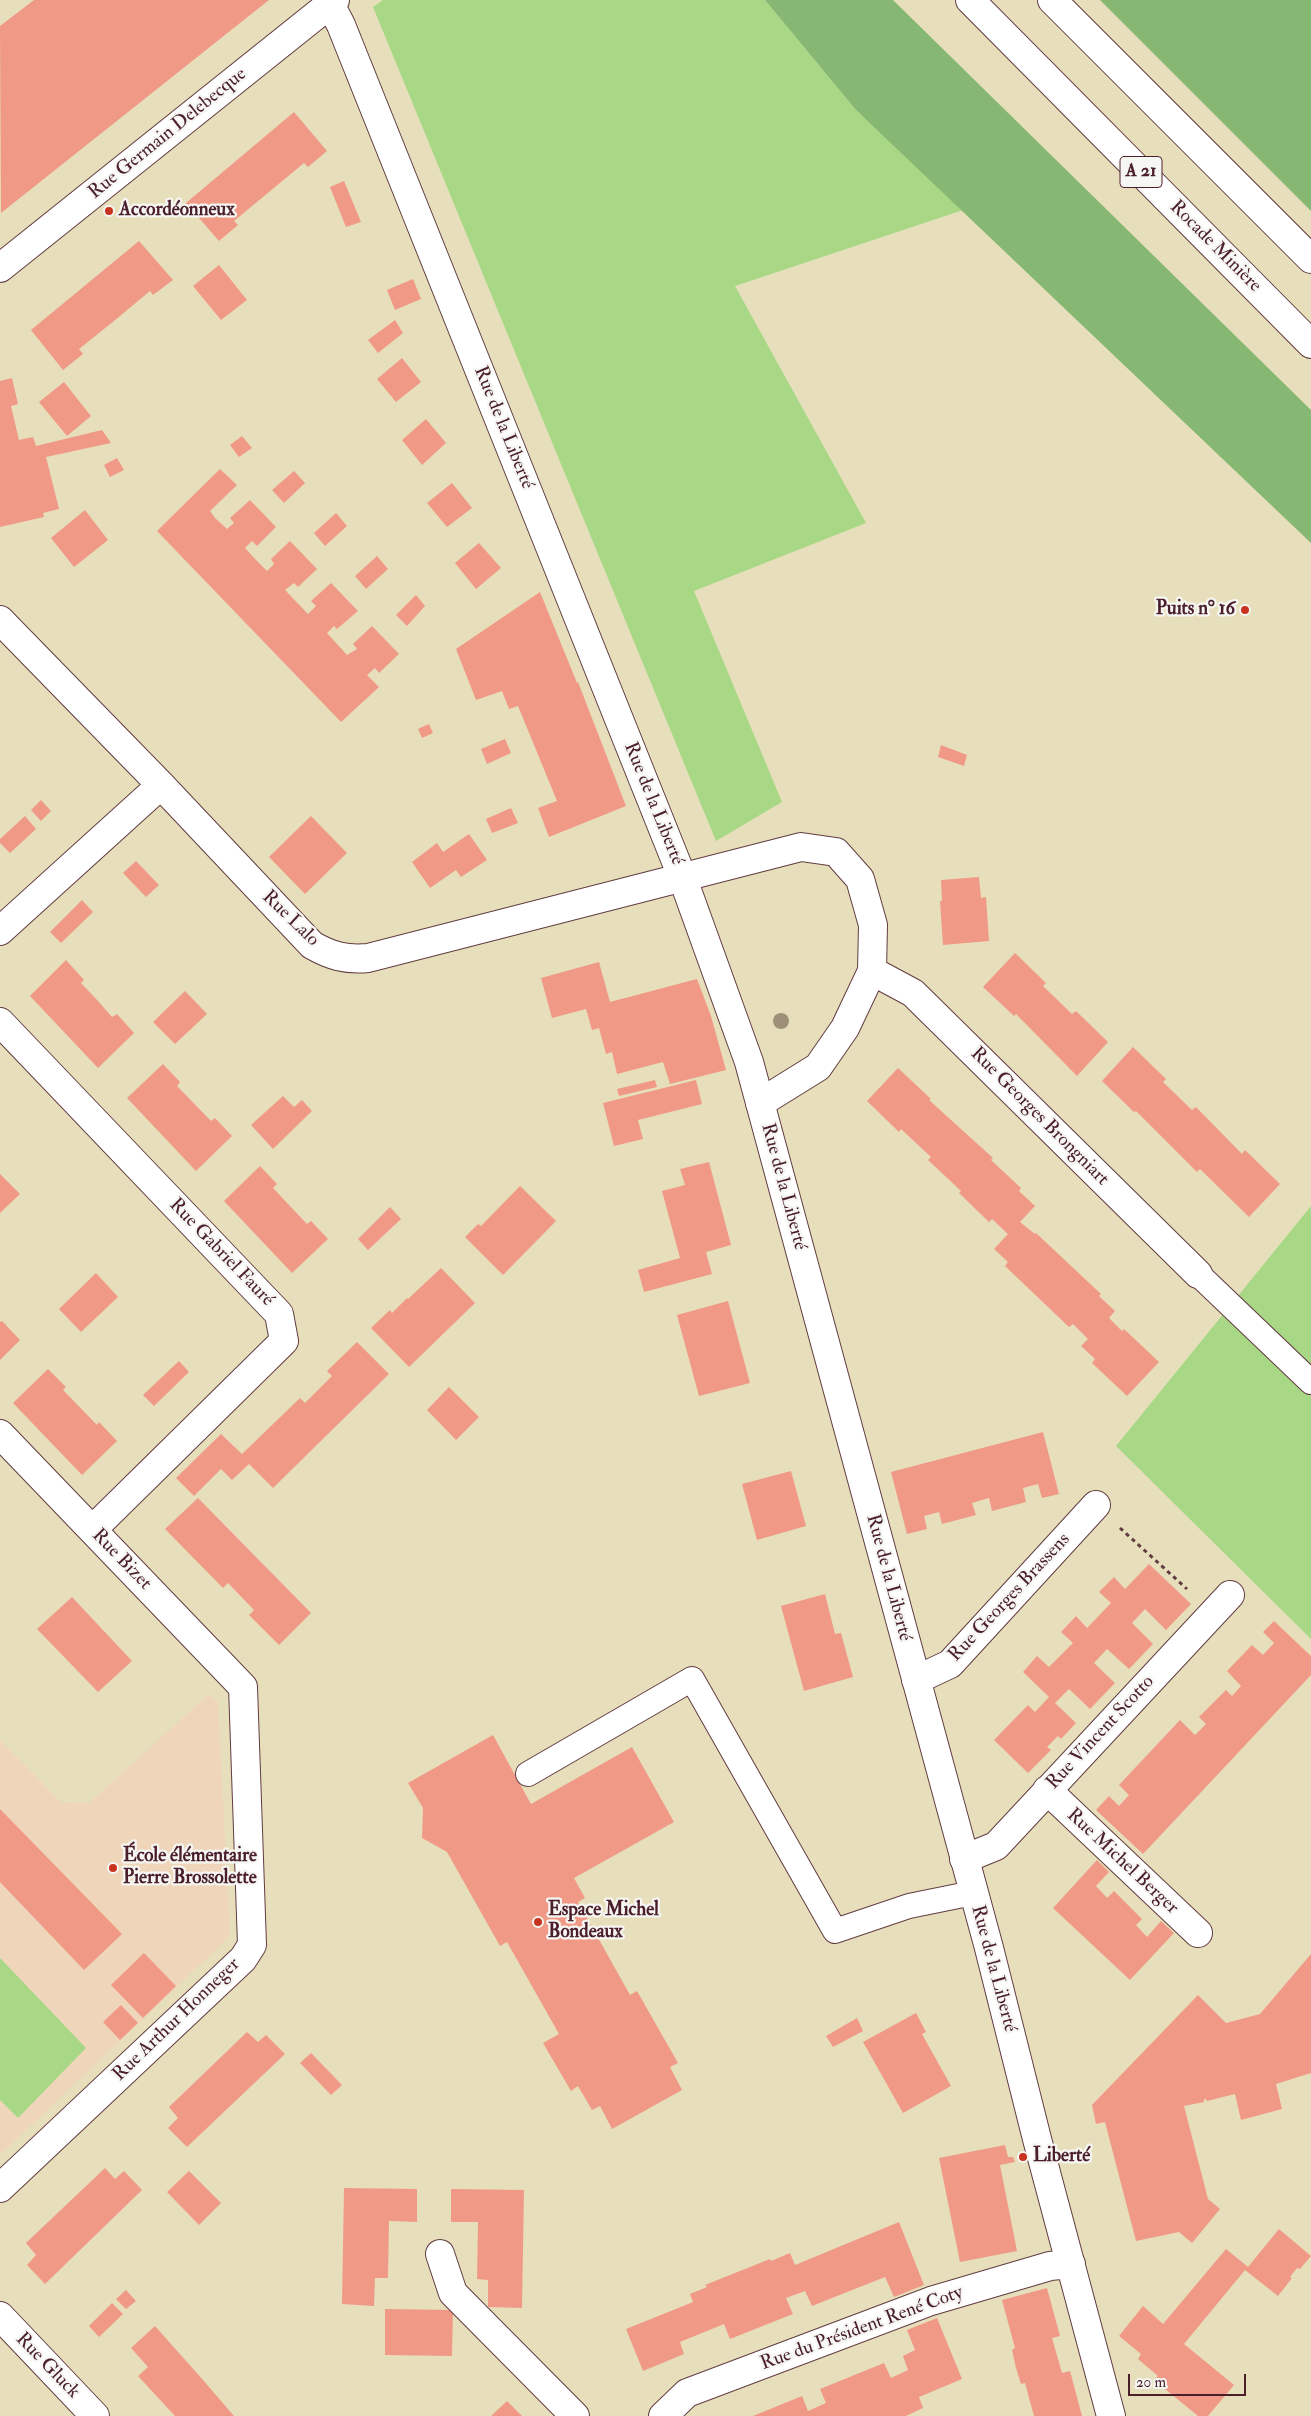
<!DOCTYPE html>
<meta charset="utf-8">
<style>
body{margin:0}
#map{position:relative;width:1311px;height:2416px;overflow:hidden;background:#e7dfbb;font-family:"IM FELL Double Pica",serif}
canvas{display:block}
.scale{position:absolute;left:1128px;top:2374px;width:118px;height:22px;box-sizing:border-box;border:2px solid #4a1f2b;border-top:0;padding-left:6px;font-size:15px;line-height:18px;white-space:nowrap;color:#4a1f2b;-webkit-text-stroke:4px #f6f6f2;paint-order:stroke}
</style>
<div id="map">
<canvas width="1311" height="2416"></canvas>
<div class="scale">20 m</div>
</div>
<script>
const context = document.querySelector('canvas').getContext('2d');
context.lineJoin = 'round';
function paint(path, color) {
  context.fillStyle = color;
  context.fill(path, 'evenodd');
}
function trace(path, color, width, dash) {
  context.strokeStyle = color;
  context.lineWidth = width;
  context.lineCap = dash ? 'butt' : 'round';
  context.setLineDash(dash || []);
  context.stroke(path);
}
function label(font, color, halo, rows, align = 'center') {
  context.font = font + ' "IM FELL Double Pica",serif';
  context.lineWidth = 4.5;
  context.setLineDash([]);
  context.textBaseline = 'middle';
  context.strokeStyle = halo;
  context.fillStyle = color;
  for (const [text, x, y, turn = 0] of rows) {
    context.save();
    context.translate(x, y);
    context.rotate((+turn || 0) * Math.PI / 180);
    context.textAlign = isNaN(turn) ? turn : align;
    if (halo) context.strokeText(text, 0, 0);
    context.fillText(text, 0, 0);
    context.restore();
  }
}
paint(new Path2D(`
 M209 1694 218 1702 230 1932 226 1940 0 2155V1740L61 1802 89 1803Z`), '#efd6bb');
paint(new Path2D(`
 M383 0H765L856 110 963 210 735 286 866 523 694 591 782 802 716 841 373 7Z
 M1311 1206V1639L1116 1446Z
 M0 1958 86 2048 18 2118 0 2100Z`), '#a8d886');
paint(new Path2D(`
 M765 0H893L1311 410V543L856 110Z
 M1100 0H1311V211Z`), '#86b873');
paint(new Path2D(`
 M34 0H269L1 213 0 26Z
 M294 112 327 151 308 167 304 163 234 221 238 225 219 241 186 203Z
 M344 181 361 222 346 227 330 187Z
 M139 241 173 280 153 295 150 291 114 321 79 349 83 354 63 370 31 330Z
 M219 265 247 300 221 320 193 286Z
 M413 279 421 299 395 310 387 290Z
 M395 320 403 333 378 353 368 340Z
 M402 358 421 382 396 402 377 379Z
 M12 378 18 404 11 406 19 440 33 437 36 446 102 430 111 443 46 457 59 509 43 513 44 517 0 527V381Z
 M64 382 91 416 67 436 39 402Z
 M426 419 446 443 422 465 402 440Z
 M242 436 252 448 239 457 230 445Z
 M117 458 124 470 110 477 104 465Z
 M220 469 237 485 210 511 215 518 227 529 234 523 230 518 250 500 276 527 257 546 252 541 245 548 256 560 267 571 274 564 271 559 290 541 317 569 298 587 294 583 285 590 308 614 316 606 311 601 331 583 358 611 337 629 334 626 327 633 347 655 357 649 353 644 372 626 399 654 379 673 375 668 367 675 379 687 341 722 157 531Z
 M294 471 305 483 284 503 272 490Z
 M452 483 472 508 447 527 427 503Z
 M85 510 108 540 74 567 51 538Z
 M336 513 347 526 325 546 314 533Z
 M479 543 501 568 476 589 455 563Z
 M377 556 388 569 366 589 355 576Z
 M540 592 577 683 578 682 626 806 549 837 538 808 557 801 518 706 509 709 502 691 476 700 456 649Z
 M416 595 425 606 407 626 396 615Z
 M429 724 433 733 422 738 418 729Z
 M505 739 511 753 487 764 481 749Z
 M941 745 967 755 964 766 938 757Z
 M41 800 51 811 41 821 31 810Z
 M511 808 518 823 492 833 486 819Z
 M25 816 36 829 10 853 0 843V839Z
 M311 816 347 853 305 894 269 857Z
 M469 834 487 860 461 877 456 870 430 888 412 862 437 843 443 852Z
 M136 861 159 885 146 897 123 873Z
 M979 877 981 898 986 897 989 941 943 945 940 901H942L941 880Z
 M82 900 93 912 61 943 50 932Z
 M1015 953 1046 983 1043 986 1072 1014 1076 1011 1108 1042 1077 1076 1016 1014 1014 1016 983 987Z
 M66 960 84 980 81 983 98 1001 112 1017 117 1014 134 1033 98 1068 30 996Z
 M599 962 610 1002 697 979 711 1016 726 1070 670 1084 663 1062 617 1074 612 1052 606 1054 599 1028 592 1030 586 1009 552 1018 541 978Z
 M185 991 207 1014 175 1044 153 1022Z
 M1133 1047 1166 1079 1163 1082 1192 1110 1196 1107 1242 1154 1245 1150 1280 1184 1249 1217 1200 1169 1197 1172 1136 1111 1134 1112 1102 1081Z
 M163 1064 180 1082 177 1086 211 1121 215 1118 232 1136 196 1171 127 1098Z
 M898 1068 931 1099 929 1100 993 1158 991 1160 1021 1188 1019 1191 1035 1206 1020 1222 1035 1234 1036 1233 1101 1294 1099 1296 1115 1311 1109 1318 1122 1331 1124 1329 1159 1362 1127 1396 1092 1363 1095 1359 1081 1346 1088 1339 1073 1324 1069 1327 1005 1266 1008 1262 994 1249 1008 1234 992 1219 989 1222 959 1193 961 1191 928 1160 931 1157 901 1129 899 1132 867 1101Z
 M655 1080 657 1087 619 1096 617 1089Z
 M696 1080 702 1104 638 1120 643 1139 614 1146 603 1103Z
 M283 1096 294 1107 302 1100 312 1111 273 1149 251 1125Z
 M709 1162 731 1245 706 1252 712 1274 644 1292 638 1270 680 1258 662 1191 685 1185 680 1169Z
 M260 1166 277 1184 273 1188 307 1224 311 1221 328 1239 292 1273 224 1201Z
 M0 1174 20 1194 0 1213Z
 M520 1186 556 1221 503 1275 465 1237 478 1224 481 1226Z
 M390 1207 401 1219 368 1250 358 1239Z
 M441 1268 475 1303 409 1367 371 1328 390 1310 392 1313 407 1298 408 1299Z
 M96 1273 118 1297 81 1332 59 1309Z
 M728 1301 750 1383 699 1396 677 1315Z
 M2 1321 20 1340 0 1360V1322Z
 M357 1342 389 1374 273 1488 249 1464 232 1480 221 1469 194 1496 176 1478 221 1434 242 1454 300 1398 305 1403 332 1376 327 1371Z
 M179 1361 189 1372 154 1406 143 1395Z
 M48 1369 66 1387 63 1390 97 1425 99 1422 117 1441 82 1475 13 1403Z
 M449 1387 479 1417 456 1440 427 1410Z
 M1043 1432 1059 1494 1042 1498 1038 1484 1023 1488 1026 1502 992 1511 989 1498 972 1503 976 1515 942 1524 939 1512 924 1516 927 1529 907 1534 891 1472Z
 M791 1471 806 1526 757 1540 742 1484Z
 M198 1498 311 1613 279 1645 249 1615 254 1610 228 1583 223 1588 165 1529Z
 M1149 1564 1191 1604 1166 1630 1145 1609 1132 1623 1153 1644 1129 1669 1107 1649 1094 1663 1115 1683 1090 1709 1069 1689 1055 1703 1076 1723 1061 1739 1058 1736 1047 1747 1051 1750 1028 1773 994 1740 1028 1705 1035 1712 1049 1697 1023 1672 1037 1656 1049 1667 1073 1643 1061 1632 1076 1616 1087 1628 1111 1603 1099 1592 1114 1577 1125 1589Z
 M825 1594 835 1634 841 1633 853 1677 804 1691 781 1606Z
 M72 1597 132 1661 98 1692 37 1629Z
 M1274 1621 1311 1656V1675L1143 1854 1096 1810 1109 1796 1119 1806 1129 1795 1119 1785 1180 1720 1195 1735 1206 1724 1199 1717 1226 1690 1232 1696 1241 1686 1227 1671 1252 1645 1263 1655 1274 1643 1263 1632Z
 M493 1735 531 1804 632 1747 674 1822 574 1878 585 1898 578 1902 630 1995 637 1991 678 2063 670 2067 682 2090 612 2129 600 2106 592 2110 578 2086 571 2091 543 2043 559 2034 507 1942 500 1946 447 1852 422 1838 423 1808 408 1783Z
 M0 1809 122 1934 84 1970 0 1882Z
 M1097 1860 1109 1872 1096 1886 1107 1898 1114 1891 1142 1919 1136 1925 1147 1937 1161 1921 1174 1933 1130 1980 1053 1908Z
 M144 1953 176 1986 143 2018 111 1985Z
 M1311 1954V2073L1276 2084 1282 2109 1241 2120 1235 2094 1207 2101 1206 2099H1204V2102L1184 2106 1208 2199 1220 2209 1192 2243 1179 2232 1136 2241 1105 2122 1096 2124 1092 2105 1198 1995 1226 2023 1260 2014Z
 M121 2005 138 2023 120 2040 103 2022Z
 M916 2013 926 2032 922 2034 951 2086 903 2113 863 2042Z
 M857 2018 863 2031 833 2047 826 2036Z
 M247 2032 258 2042 266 2035 285 2054 187 2147 168 2128 178 2118 169 2107Z
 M311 2053 342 2085 331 2095 300 2063Z
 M1005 2145 1008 2157H1013L1015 2162 1000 2165 1017 2251 960 2262 939 2158Z
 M105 2168 115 2179 124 2171 142 2190 45 2284 27 2265 36 2255 26 2243Z
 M189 2171 221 2203 199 2225 167 2192Z
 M344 2188 417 2189V2222L389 2221 388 2278H375L374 2306 342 2304Z
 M451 2189 524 2190 522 2308 488 2307V2280L477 2279 478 2222H451Z
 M899 2222 924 2285 894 2297 885 2277 812 2306 805 2291 786 2298 793 2314 730 2339 724 2324 680 2342 684 2354 643 2371 626 2329 693 2302 690 2294 707 2287 705 2285 770 2259 771 2261 790 2253 795 2265Z
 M1279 2229 1311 2256 1300 2269 1297 2268 1290 2277 1292 2278 1278 2296 1245 2270 1184 2344 1234 2385 1208 2416H1198L1154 2380 1158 2376 1138 2359 1141 2354 1119 2336 1143 2306 1163 2324 1226 2249 1248 2267Z
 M1047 2288 1060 2336 1052 2338 1062 2373 1070 2371 1082 2416H1034L1025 2383 1021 2384 1016 2368 1012 2350 1015 2348 1002 2300Z
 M126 2290 136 2301 126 2309 116 2299Z
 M112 2303 123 2314 99 2337 89 2326Z
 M385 2309 453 2310 452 2356 385 2355Z
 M937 2318 962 2379 919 2397 923 2408 906 2416H753L802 2396 808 2411 826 2403 820 2389 884 2363 891 2378 908 2370 903 2356 915 2350 907 2330Z
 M155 2326 203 2380 234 2416H175L138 2376 148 2367 131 2348Z
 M507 2401 522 2416H491Z`), '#f09986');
const lane = new Path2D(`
 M1198 1274 1311 1382
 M528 1774 692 1679 835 1931 909 1906 973 1893`);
const street = new Path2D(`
 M0 620 161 785 312 945C331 956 346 960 368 958L801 847 836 852 860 879 873 925 872 971 845 1028 818 1067 760 1103
 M0 931 161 785
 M872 971 913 993 1198 1274
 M0 1022 279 1314 284 1341 92 1530
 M0 1434 243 1687 252 1945 243 1959 0 2188
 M916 1680 950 1664 1096 1505
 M1047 1790 1198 1933
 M964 1859 996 1846 1230 1595
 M440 2254 453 2293 575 2416
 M0 2316 95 2416
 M663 2416 687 2393 931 2301 1050 2266 1071 2264`);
const secondary = new Path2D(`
 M330 4 341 25 683 879 749 1062 989 1948 1037 2139 1111 2416
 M0 268 335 0`);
const highway = new Path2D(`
 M970 0 1311 344
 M1052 0 1311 259`);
trace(lane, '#623c41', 26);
trace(street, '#623c41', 30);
trace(secondary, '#623c41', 30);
trace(highway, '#623c41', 30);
trace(new Path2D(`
 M1120 1528 1187 1589`), '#623c41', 3, [4, 4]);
trace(lane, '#fff', 24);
trace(street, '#fff', 28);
trace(secondary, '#fff', 28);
trace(highway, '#fff', 28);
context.fillStyle = '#9e8f78';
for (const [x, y] of [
 [781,1021]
]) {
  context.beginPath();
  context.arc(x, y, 8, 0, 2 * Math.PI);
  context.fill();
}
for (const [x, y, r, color] of [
 [109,211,5,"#c8321e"],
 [1245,610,5,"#c8321e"],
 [113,1868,5,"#c8321e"],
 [538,1922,5,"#c8321e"],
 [1023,2157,5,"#c8321e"]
]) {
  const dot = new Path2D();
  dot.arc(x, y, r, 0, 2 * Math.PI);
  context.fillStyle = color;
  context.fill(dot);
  trace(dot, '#f6f6f2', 2);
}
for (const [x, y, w] of [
 [1141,172,42]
]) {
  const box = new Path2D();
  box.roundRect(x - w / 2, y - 15.5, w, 31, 4);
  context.fillStyle = '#f6f6f2';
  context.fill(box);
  trace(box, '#4a1f2b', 1);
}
label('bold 18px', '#4a1f2b', null, [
 ["A 21",1141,172]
]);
label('19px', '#4a1f2b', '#f6f6f2', [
 ["Rue Germain Delebecque",168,134,-39],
 ["Rocade Minière",1215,247,45],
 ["Rue de la Liberté",503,428,68],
 ["Rue de la Liberté",653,804,68],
 ["Rue Lalo",290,919,44],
 ["Rue Georges Brongniart",1039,1117,45],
 ["Rue de la Liberté",783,1187,75],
 ["Rue Gabriel Fauré",221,1253,46],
 ["Rue Bizet",121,1560,46],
 ["Rue de la Liberté",888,1578,75],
 ["Rue Georges Brassens",1010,1598,-47],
 ["Rue Vincent Scotto",1101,1733,-47],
 ["Rue Michel Berger",1122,1862,43],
 ["Rue de la Liberté",993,1969,75],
 ["Rue Arthur Honneger",177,2020,-44],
 ["Rue du Président René Coty",862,2329,-20],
 ["Rue Gluck",47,2366,46]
]);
label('bold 19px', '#4a1f2b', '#f6f6f2', [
 ["Accordéonneux",119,211],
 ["Puits n° 16",1235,610,"right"],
 ["École élémentaire",123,1857],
 ["Pierre Brossolette",123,1879],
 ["Espace Michel",548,1911],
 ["Bondeaux",548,1933],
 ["Liberté",1033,2157]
], 'left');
</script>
